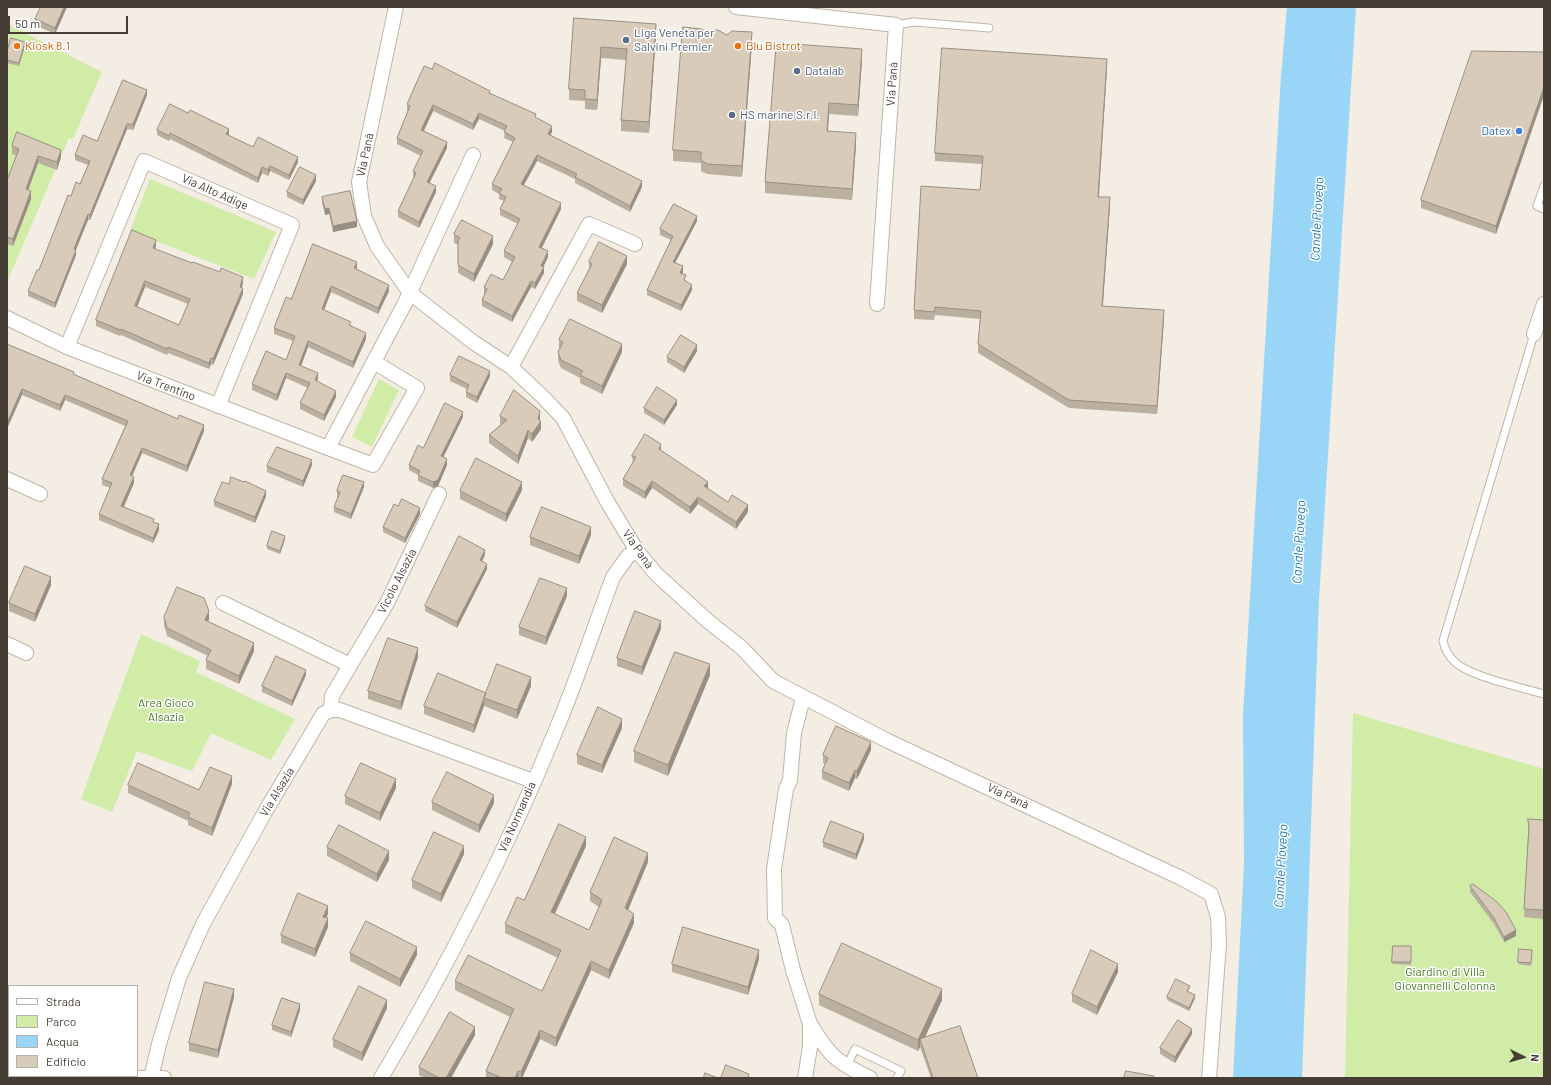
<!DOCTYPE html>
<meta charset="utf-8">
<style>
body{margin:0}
#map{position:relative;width:1551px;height:1085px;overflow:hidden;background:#f3ede3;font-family:Barlow,sans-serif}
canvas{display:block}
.frame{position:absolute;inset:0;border:8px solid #453d33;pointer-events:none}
.legend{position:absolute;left:8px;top:985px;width:130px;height:92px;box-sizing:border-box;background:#fff;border:1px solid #b5b1ad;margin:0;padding:5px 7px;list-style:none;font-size:12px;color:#453d33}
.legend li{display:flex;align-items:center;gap:8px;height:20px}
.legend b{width:20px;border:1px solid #b5b1ad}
.north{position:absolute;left:1503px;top:1037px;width:40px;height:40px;-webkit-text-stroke:3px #fff;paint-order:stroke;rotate:95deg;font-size:11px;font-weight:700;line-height:16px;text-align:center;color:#453d33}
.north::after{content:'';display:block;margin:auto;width:14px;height:18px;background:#453d33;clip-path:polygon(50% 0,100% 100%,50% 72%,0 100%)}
.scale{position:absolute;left:8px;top:16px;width:120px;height:18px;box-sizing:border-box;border:2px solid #453d33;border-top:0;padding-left:5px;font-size:12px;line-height:14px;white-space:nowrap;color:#453d33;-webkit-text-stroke:3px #fff;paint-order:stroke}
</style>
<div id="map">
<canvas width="1551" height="1085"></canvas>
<div class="frame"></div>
<ul class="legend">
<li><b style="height:5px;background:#fff"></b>Strada</li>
<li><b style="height:11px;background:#d0eca7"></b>Parco</li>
<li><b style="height:11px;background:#99d5f6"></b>Acqua</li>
<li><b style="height:11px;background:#d9cbba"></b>Edificio</li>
</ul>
<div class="north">N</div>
<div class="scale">50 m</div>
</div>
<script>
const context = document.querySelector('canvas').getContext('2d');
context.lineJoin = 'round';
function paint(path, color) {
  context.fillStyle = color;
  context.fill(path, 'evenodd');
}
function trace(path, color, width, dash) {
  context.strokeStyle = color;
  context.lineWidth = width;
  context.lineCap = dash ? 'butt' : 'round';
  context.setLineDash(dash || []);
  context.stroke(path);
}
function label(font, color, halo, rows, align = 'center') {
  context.font = font + ' Barlow,sans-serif';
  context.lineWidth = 3;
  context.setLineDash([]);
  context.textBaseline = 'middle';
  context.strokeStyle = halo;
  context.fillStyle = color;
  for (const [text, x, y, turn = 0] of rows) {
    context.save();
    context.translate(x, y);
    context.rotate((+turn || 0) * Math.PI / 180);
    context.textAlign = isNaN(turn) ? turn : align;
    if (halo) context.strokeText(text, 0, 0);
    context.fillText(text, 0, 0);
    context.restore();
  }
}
paint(new Path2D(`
 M7 24 102 72 73 139 69 138 7 282Z
 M150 179 276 232 254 279 130 231Z
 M379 379 399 390 372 447 352 437Z
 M141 634 200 661 196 672 295 719 271 760 211 733 192 771 137 751 112 812 81 799Z
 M1353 713 1544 769V1078H1345Z`), '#d0eca7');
paint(new Path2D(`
 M1287 7H1356L1319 599 1302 1078H1233L1244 863 1243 715 1281 76Z`), '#99d5f6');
const service = new Path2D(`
 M896 25 914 22 989 28
 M1544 186 1537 206 1544 209
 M1534 334 1443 641C1445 650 1448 656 1455 662 1469 676 1523 688 1544 694
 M847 1066 855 1049 901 1071 897 1078`);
const minor = new Path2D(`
 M396 7 359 182 364 216 377 246 410 293 473 342 511 367 543 397 563 418 608 503 637 551 656 574 709 622 742 648 773 681 888 741 1181 878 1211 894 1218 917 1219 944 1209 1078
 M736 7 896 25 877 304
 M7 318 67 347 328 448 405 303 473 155
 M1534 334 1544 304
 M67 347 144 161 292 225 218 406
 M511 367 589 224 635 244
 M328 448 373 465 417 388 374 362
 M7 479 40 494
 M223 603 350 665
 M7 644 26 653
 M803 698 794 733 790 780 786 789 774 869 775 918 782 925 793 970 810 1024V1047L805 1078
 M331 710 332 696 387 603 439 494
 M811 1025C830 1057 837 1062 870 1078
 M107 1078H164
 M151 1078 159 1044 179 978 203 924 265 812 323 714 331 710H340L533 781
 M381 1078C447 967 507 850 556 730 577 680 594 628 613 577L628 556 637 551`);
trace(service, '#bfb5a5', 9);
trace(minor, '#bfb5a5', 16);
trace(service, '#fff', 7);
trace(minor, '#fff', 14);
paint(new Path2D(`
 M67 7 55 34 35 25V19Z
 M574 18 656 35 649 133 621 131V120L626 60 601 58 597 110 585 109V101L569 100V89Z
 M706 33 727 35 752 43 742 177 707 174 701 171V163L673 161V150Z
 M25 45 19 66 7 63V52Z
 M1544 52V95L1496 234 1421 208V200Z
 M862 60 858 116 829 114 828 131 856 144 852 200 765 193V182Z
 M1107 67 1099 197 1110 205 1103 306 1164 318 1157 414 1069 408 978 353V344L980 319 935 315 934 320 914 319V310L980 190 982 164 935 161V153Z
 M432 69 490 93 536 118 552 132 550 135 642 187 630 212 575 183V179L537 161 524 185 561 209 542 248 548 257 543 267 544 273 535 289 531 287 512 322 482 306V300L485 294 484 293V287L503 280 512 262 504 257V251L518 224 500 215V209L504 201 499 199V194L492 190V184L513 142 504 138 505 131 479 119 473 130 433 111 424 131 447 148 429 183 436 192 419 228 398 217V211L414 178 413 177V171L421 156 397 144V138L408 111 407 110V104Z
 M147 95 133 130 127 129 90 220H88L76 250V255L55 308 28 296V291L39 270 71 196 80 184 88 165 75 160V155L97 141Z
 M157 130 229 134 228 135 253 147 298 162 289 180 270 171 268 176 262 173 258 183 170 139 169 141 157 135Z
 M12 146 61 157 57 170 38 163 28 190 31 199 13 246 7 244V180L17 156 12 154Z
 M316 181 303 205 287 197V192Z
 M322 197 357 227 333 232 329 214 325 215 322 203Z
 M697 221 675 263 683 272 682 274 686 281 692 290 681 311 647 295V290L671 240 660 235V229Z
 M454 234 493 244 474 282 458 273V245L454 243Z
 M156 246 155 249 243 283 242 287 243 294 213 365 211 364 209 369 168 353 167 355 121 335 120 336 96 326V320ZM145 287 188 304 179 325 137 307Z
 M589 262 627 264 602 313 577 301V293L589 269Z
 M357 268 356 269 389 291 378 314 331 292 324 310 351 325 366 339 353 368 308 347 301 366 318 379 317 382 336 397 324 421 300 409V403L308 388 286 378 277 401 252 390V384L286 360 293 341 274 334V328L291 299Z
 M559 340 622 352 602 394 580 383V378L561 368 558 361V352L560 348H559Z
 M7 344 74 375 204 431 187 472 142 453 132 476 134 483 124 507 154 522 159 530 153 543 99 520V514L110 488 102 485V479L125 426 65 400 60 411 22 395Z
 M697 351 684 373 667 362V357Z
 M450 375 490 376 477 403 466 397V392L467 389 450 381Z
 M677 405 664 425 644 413V408Z
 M500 416 540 420 541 429 532 442 528 438 518 464 489 443V435L501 424H500Z
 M463 417 443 457 447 465 438 486 433 488 418 481V475L409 470V465L423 448Z
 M661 450 708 489 728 502 748 512 736 529 698 504 690 514 652 488 645 499 623 486V479L633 463 632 456Z
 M312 465 303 487 267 472V466Z
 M229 484 266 496 255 523 214 506V501Z
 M364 487 351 519 334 512V507L338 497H337V491Z
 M522 490 506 522 460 499V491Z
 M398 506 420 514 405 543 383 532V527Z
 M591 535 579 564 530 545V537Z
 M285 539 280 554 267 549V546Z
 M485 555 482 561 487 569 457 628 425 611V606Z
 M51 585 35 622 9 611V603Z
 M567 596 546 645 519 635V627Z
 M164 617 209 619 208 621 254 651 239 684 206 669V660L208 656 167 636 164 625Z
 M661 629 642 675 617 666V658Z
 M418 657 401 710 368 699V691Z
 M306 675 292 706 262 692V686Z
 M710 675 668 776 634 762V751Z
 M531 686 517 719 484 706 474 733 424 714V706L486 693Z
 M622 728 602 773 577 764V755Z
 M871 750 857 779 855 778 849 791 822 779V771L825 764 823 763V755Z
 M232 784 212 836 188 825V821L128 793V785L199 790Z
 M396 788 380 821 345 804V796Z
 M432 802 494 803 479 833 432 810Z
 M1528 819 1544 820V919L1524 917 1528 833Z
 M864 839 856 860 823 847V842Z
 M586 846 555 914 589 930 599 907 590 901V892L648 862 628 910 634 923 609 979 591 970 556 1047 540 1039 522 1078H486V1071L510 1017 455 990V981L542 991 558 958 505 933V924L524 900Z
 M327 847 389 860 377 882 327 856Z
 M464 854 441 902 412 888V880Z
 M1470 886 1516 936 1504 942 1494 924 1470 892Z
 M328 914 326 918 328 927 315 957 281 943V935Z
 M1393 946H1411V965L1392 964Z
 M1519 949 1532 950 1531 966 1518 964Z
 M350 953 417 955 400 987 350 961Z
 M759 959 748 995 672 972V964Z
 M1118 972 1097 1015 1072 1002V994Z
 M1190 988 1188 991 1195 998 1189 1011 1167 1000V997Z
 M819 994 942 1000 924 1038 978 1078H931L920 1047 918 1051 819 1005Z
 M234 997 218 1058 189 1051V1043Z
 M387 1008 362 1061 333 1047V1039Z
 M300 1010 291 1037 272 1030V1025Z
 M1192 1034 1175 1063 1160 1054V1048Z
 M475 1035 451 1078H425L419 1075V1067Z`), '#bbafa0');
paint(new Path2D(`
 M64 7H67L55 34V28Z
 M656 24V35L649 133V122Z
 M752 32V43L742 177V166Z
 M25 42V45L19 66V63Z
 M601 47V58L597 110V100Z
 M862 49V60L858 116V105Z
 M1107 59V67L1098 205V197Z
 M1544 87V95L1496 234V226Z
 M147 90V95L133 130V124Z
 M829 103V114L827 142V131Z
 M433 105V111L421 136V130Z
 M479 113V119L473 130V124Z
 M127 124V129L90 220V215Z
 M552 126V132L548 140V134Z
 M229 129V134L226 139V134Z
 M856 133V144L852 200V189Z
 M447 142V148L427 188V182Z
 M61 150V157L57 170V162Z
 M537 155V161L521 190V184Z
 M38 156V163L26 196V189Z
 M298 157V162L289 180V175Z
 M270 166V171L268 176V170Z
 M262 167V173L258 183V178Z
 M316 175V181L303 205V200Z
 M642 181V187L630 212V206Z
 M436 186V192L419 228V222Z
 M31 191V199L13 246V239Z
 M1110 197V205L1102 314V306Z
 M561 203V209L539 253V247Z
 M329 208V214L325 215V209Z
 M88 214V220L74 254V249Z
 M697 216V221L673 267V262Z
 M357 221V227L333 232V226Z
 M493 236V244L474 282V274Z
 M156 240V246L153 254V248Z
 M76 250V255L55 308V303Z
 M548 251V257L541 272V266Z
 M627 256V264L602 313V305Z
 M357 262V268L354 274V268Z
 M683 266V272L680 278V273Z
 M544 267V273L535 289V283Z
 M243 277V283L240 293V287Z
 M145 281V287L135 312V306Z
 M531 281V287L512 322V316Z
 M389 285V291L378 314V308Z
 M692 285V290L681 311V305Z
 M331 286V292L322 315V309Z
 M243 288V294L213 365V359Z
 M1164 310V318L1157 414V406Z
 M366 333V339L353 368V362Z
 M308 341V347L299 371V365Z
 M622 344V352L602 394V386Z
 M697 345V351L684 373V367Z
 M211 358V364L209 369V363Z
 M490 371V376L477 403V397Z
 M286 373V378L277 401V395Z
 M318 373V379L315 386V380Z
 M22 389V395L7 429V423Z
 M336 391V397L324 421V415Z
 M65 395V400L60 411V405Z
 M677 400V405L664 425V420Z
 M540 411V420L539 425 541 421V429L532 442V434Z
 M463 412V417L441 462V456Z
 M204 425V431L187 472V466Z
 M528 430V438L518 464V456Z
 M661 444V451L659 449Z
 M142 448V453L130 481V475Z
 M447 459V465L438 486 433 488V482Z
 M312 460V465L303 487V481Z
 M134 477V483L121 512V506Z
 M652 481V488L645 499V492Z
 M364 482V487L351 519V514Z
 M522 482V490L506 522V514Z
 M708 482V489L704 486Z
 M266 491V496L255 523V517Z
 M698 497V504L690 514V507Z
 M748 505V512L736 529V522Z
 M420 508V514L405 543V538Z
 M159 524V530L153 543V538Z
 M591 527V535L579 564V556Z
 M285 536V539L280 554V551Z
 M485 550V555L480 565V560Z
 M487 564V569L457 628V622Z
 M51 577V585L35 622V614Z
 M567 588V596L546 645V637Z
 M209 611V619L205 628V620Z
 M661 621V629L642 675V667Z
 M254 643V651L239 684V676Z
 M418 648V657L401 710V702Z
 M710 664V675L668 776V765Z
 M8 670V678L7 681V673Z
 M306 670V675L292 706V701Z
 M531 677V686L517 719V710Z
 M484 698V706L474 733V725Z
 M622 719V728L602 773V765Z
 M871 742V750L857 779V771Z
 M855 770V778L849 791V783Z
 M232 776V784L212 836V828Z
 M396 779V788L380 821V813Z
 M494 795V803L479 833V825Z
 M864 834V839L856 860V854Z
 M586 837V846L551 921V912Z
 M464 846V854L441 902V894Z
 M389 851V860L377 882V874Z
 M648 853V862L625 917V908Z
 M328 906V914L323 925V917Z
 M634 914V923L609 979V970Z
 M328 918V927L315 957V949Z
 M1516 930V936L1504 942V937Z
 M417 947V955L400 987V979Z
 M759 950V959L748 995V987Z
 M591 961V970L556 1047V1038Z
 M1118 964V972L1097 1015V1007Z
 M234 989V997L218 1058V1050Z
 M942 989V1000L922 1044 920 1039V1047L918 1051V1040Z
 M1195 995V998L1189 1011V1008Z
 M387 1000V1008L362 1061V1053Z
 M300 1004V1010L291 1037V1032Z
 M475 1027V1035L451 1078H446Z
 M1192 1029V1034L1175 1063V1057Z
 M540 1030V1039L522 1078H521V1072Z
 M518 1071V1078H515Z`), '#988e82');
const building = new Path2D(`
 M41 7H64L55 28 35 19Z
 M574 18 656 24 649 122 621 120 627 49 601 47 597 100 585 99V90L569 89Z
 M683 27 702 29 706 33 714 30H718L727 35 732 31 752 32 742 166 707 164 701 160V152L673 150Z
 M11 38 25 42 19 63 7 60V52Z
 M780 43 862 49 858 105 829 103 827 131 856 133 852 189 765 182 776 46Z
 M942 48 1107 59 1098 197H1110L1102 306 1164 310 1157 406 1069 400 978 344 981 311 935 307 934 312 914 310 921 186 980 190 983 156 935 153Z
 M1472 51 1544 52V87L1496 226 1421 200Z
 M435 63 490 91 489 93 536 114 535 117 552 126 548 134 642 181 630 206 575 177 577 174 537 155 521 184 561 203 539 247 548 251 541 266 544 267 535 283 531 281 512 316 482 300 487 289 484 287 491 274 503 280 515 257 504 251 520 219 500 209 506 197 499 193 502 189 492 184 515 138 504 132 507 126 479 113 473 124 433 105 421 130 447 142 427 182 436 186 419 222 398 211 416 173 413 171 423 151 397 138 410 106 407 104 424 66 432 69Z
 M123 80 147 90 133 124H127L90 215 88 214 74 249 76 250 55 303 28 291 37 270H39L68 195 71 196 76 182 80 184 90 161 75 155 83 135 97 141Z
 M170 104 188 113 190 110 229 129 226 134 253 147 258 137 298 157 289 175 270 166 268 170 262 167 258 178 170 133 169 136 157 130Z
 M17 132 61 150 57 162 38 156 26 189 31 191 13 239 7 237V180L19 149 12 146Z
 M300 167 316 175 303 200 287 192Z
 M350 191 357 221 333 226 329 208 325 209 322 197Z
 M674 204 697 216 673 262 683 266 680 273 686 275 684 280 692 285 681 305 647 290 673 236 660 229Z
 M462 220 493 236 474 274 458 265V241L460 238 454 234Z
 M132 230 156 240 153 248 192 263 193 262 220 272 221 268 243 277 240 287 243 288 213 359 211 358 209 363 168 347 167 349 121 329 120 330 96 320ZM145 281 190 299 179 325 135 306Z
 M599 242 627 256 602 305 577 293 592 264 589 262Z
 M313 244 357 262 354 268 389 285 378 308 331 286 322 309 351 322 349 325 366 333 353 362 308 341 299 365 318 373 315 380 336 391 324 415 300 403 310 383 286 373 277 395 252 384 266 351 286 360 295 336 274 328 286 297 291 299Z
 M570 319 622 344 602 386 580 375 583 371 561 360 558 352 563 342 559 340Z
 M681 335 697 345 684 367 667 357Z
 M7 344 74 372 73 374 178 419 179 415 204 425 187 466 142 448 130 475 134 477 121 506 154 519 153 522 159 524 153 538 99 514 112 483 102 479 128 421 65 395 60 405 22 389 7 423Z
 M459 356 490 371 477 397 466 392 469 385 450 375Z
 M657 387 677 400 664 420 644 408Z
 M514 390 540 411 538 419 541 421 532 434 528 430 518 456 489 435 507 420 500 416Z
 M445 403 463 412 441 456 447 459 438 480 433 482 418 475 420 471 409 465 418 445 423 448Z
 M645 434 661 444 659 449 708 482 704 486 728 502 732 495 748 505 736 522 698 497 690 507 652 481 645 492 623 479 636 457 632 456Z
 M277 447 312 460 303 481 267 466Z
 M476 458 522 482 506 514 460 491Z
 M343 475 364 482 351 514 334 507 340 492 337 491Z
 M231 477 244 482 245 481 266 491 255 517 214 501 222 482 229 484Z
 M402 499 420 508 405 538 383 527 394 504 398 506Z
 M542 507 591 527 579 556 530 537Z
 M272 531 285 536 280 551 267 546Z
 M459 536 485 550 480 560 487 564 457 622 425 606Z
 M25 566 51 577 35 614 9 603Z
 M540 578 567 588 546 637 519 627Z
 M177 587 204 598 209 611 205 620 254 643 239 676 206 660 211 650 167 628 164 617Z
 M635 611 661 621 642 667 617 658Z
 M388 638 418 648 401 702 368 691Z
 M675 652 710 664 668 765 634 751Z
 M276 656 306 670 292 701 262 686Z
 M497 664 531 677 517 710 484 698Z
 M438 673 486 693 474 725 424 706Z
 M598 707 622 719 602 765 577 755Z
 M836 726 871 742 857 771 855 770 849 783 822 771 828 758 823 755Z
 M138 763 199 790 210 767 232 776 212 828 188 817 190 813 128 785Z
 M361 763 396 779 380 813 345 796Z
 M447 772 494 795 479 825 432 802Z
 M1528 819 1544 820V910L1524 909 1529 827Z
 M831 821 864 834 856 854 823 842Z
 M559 824 586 837 551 912 589 930 602 900 590 892 614 837 648 853 625 908 634 914 609 970 591 961 556 1038 540 1030 521 1072 518 1071 515 1078H502L486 1071 514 1009 455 981 468 955 542 991 561 950 505 924 517 897 524 900Z
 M339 825 389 851 377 874 327 847Z
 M434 832 464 846 441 894 412 880Z
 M1473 884 1497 902 1506 912 1516 930 1504 937 1494 918 1470 886Z
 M298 893 328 906 323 917 328 918 315 949 281 935Z
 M366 921 417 947 400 979 350 953Z
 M683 927 759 950 748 987 672 964Z
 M842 943 942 989 918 1040 819 994Z
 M1393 946H1411V962H1392Z
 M1519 949 1532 950 1531 963 1518 962Z
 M1091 950 1118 964 1097 1007 1072 994Z
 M1176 979 1190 986 1187 991 1195 995 1189 1008 1167 997Z
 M205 982 234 989 218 1050 189 1043Z
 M359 986 387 1000 362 1053 333 1039Z
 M282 998 300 1004 291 1032 272 1025Z
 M450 1012 475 1027 446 1078H439L419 1067Z
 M1178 1020 1192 1029 1175 1057 1160 1048Z
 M960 1026 978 1078H933L920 1039Z
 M726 1065 749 1074 748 1078H721Z
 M1126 1071 1154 1076V1078H1124Z
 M705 1073 718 1078H704Z`);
paint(building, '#d9cbba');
trace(building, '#988e82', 1);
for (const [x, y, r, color] of [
 [626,40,4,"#5c6f8a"],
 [17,46,4,"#e8710a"],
 [738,46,4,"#e8710a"],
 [797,71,4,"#5c6f8a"],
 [732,115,4,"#5c6f8a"],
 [1519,131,4,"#3f7fe0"]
]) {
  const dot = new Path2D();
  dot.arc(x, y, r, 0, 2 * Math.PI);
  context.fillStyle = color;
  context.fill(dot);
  trace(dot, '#fff', 1.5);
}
label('12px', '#4e5e75', '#fff', [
 ["Liga Veneta per",634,33],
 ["Salvini Premier",634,47],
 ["Datalab",805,71],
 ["HS marine S.r.l.",740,115]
], 'left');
label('12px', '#c56008', '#fff', [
 ["Kiosk 8.1",25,46],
 ["Blu Bistrot",746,46]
], 'left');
label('12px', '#453d33', '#fff', [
 ["Via Panà",892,84,-86],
 ["Via Panà",365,155,-78],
 ["Via Alto Adige",215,192,24],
 ["Via Trentino",166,386,21],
 ["Via Panà",638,549,55],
 ["Vicolo Alsazia",397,581,-63],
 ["Via Alsazia",277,792,-59],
 ["Via Panà",1008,796,25],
 ["Via Normandia",517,817,-66]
]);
label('12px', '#366cbe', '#fff', [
 ["Datex",1511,131]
], 'right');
label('12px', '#487c21', '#fff', [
 ["Area Gioco",166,703],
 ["Alsazia",166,717],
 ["Giardino di Villa",1445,972],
 ["Giovannelli Colonna",1445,986]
]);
label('italic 13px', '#227bb2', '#fff', [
 ["Canale Piovego",1317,219,-87],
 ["Canale Piovego",1299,542,-87],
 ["Canale Piovego",1281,866,-87]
]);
</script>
